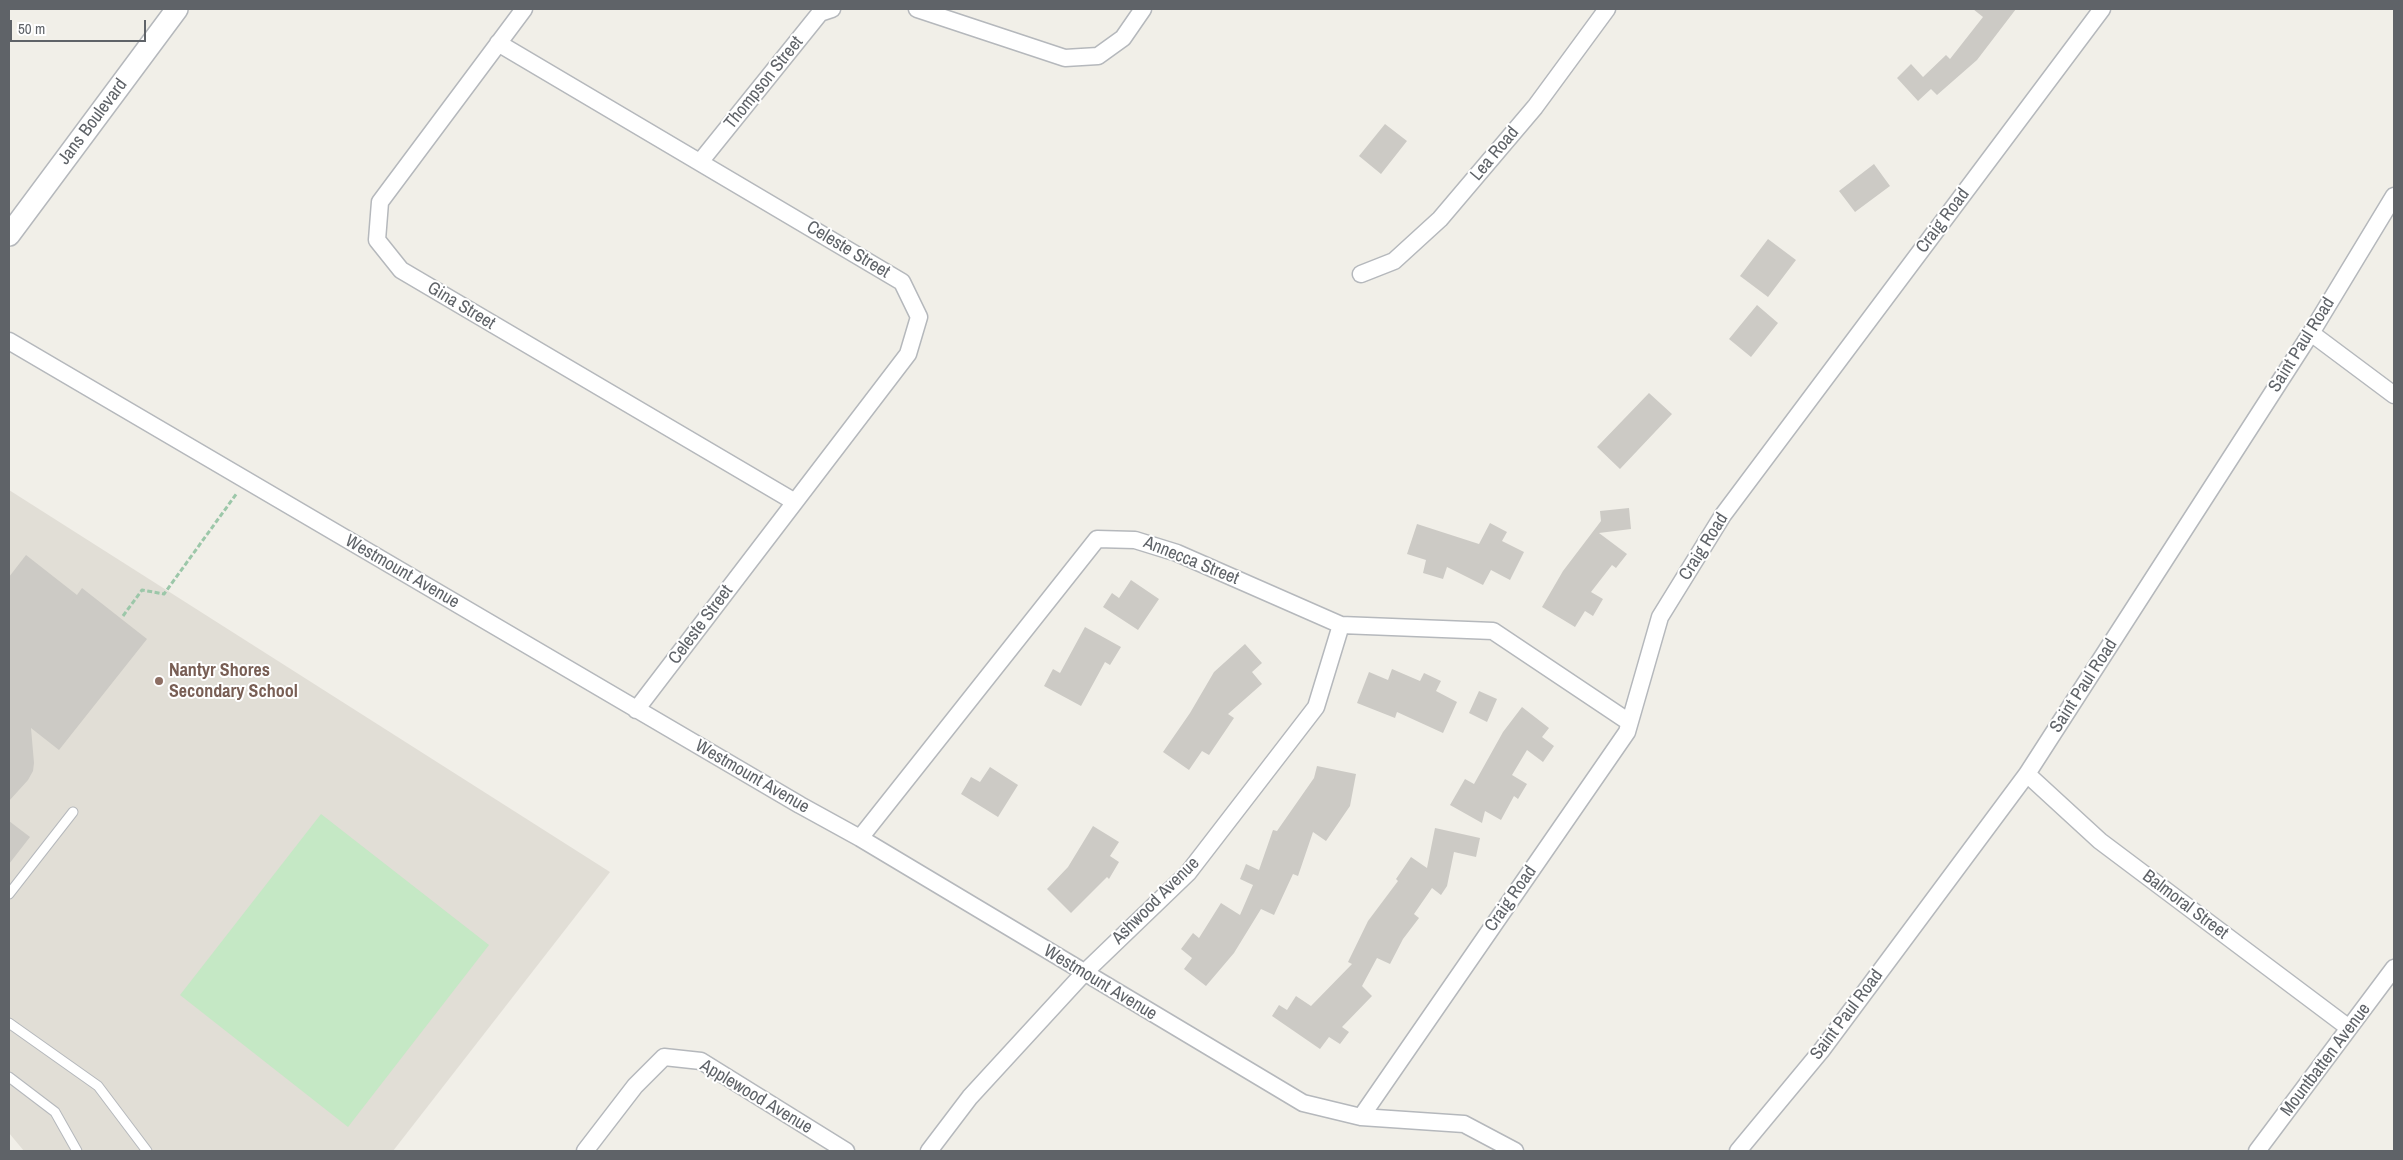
<!DOCTYPE html>
<style>
body{margin:0}
#map{position:relative;width:2403px;height:1160px;overflow:hidden;background:#f1efe8;font-family:"Archivo Narrow",sans-serif}
canvas{display:block}
.frame{position:absolute;inset:0;border:10px solid #5f6368;pointer-events:none}
.scale{position:absolute;left:10px;top:20px;width:136px;height:22px;box-sizing:border-box;border:2px solid #5f6368;border-top:0;padding-left:6px;font-size:15px;line-height:18px;white-space:nowrap;color:#5f6368;-webkit-text-stroke:4px #fff;paint-order:stroke}
</style>
<div id="map">
<canvas width="2403" height="1160"></canvas>
<div class="frame"></div>
<div class="scale">50 m</div>
</div>
<script>
const context = document.querySelector('canvas').getContext('2d');
context.lineJoin = 'round';
function paint(path, color) {
  context.fillStyle = color;
  context.fill(path, 'evenodd');
}
function trace(path, color, width, dash) {
  context.strokeStyle = color;
  context.lineWidth = width;
  context.lineCap = dash ? 'butt' : 'round';
  context.setLineDash(dash || []);
  context.stroke(path);
}
function label(font, color, halo, rows, align = 'center') {
  context.font = font + ' "Archivo Narrow",sans-serif';
  context.lineWidth = 4;
  context.setLineDash([]);
  context.textBaseline = 'middle';
  context.strokeStyle = halo;
  context.fillStyle = color;
  for (const [text, x, y, turn = 0] of rows) {
    context.save();
    context.translate(x, y);
    context.rotate((+turn || 0) * Math.PI / 180);
    context.textAlign = isNaN(turn) ? turn : align;
    if (halo) context.strokeText(text, 0, 0);
    context.fillText(text, 0, 0);
    context.restore();
  }
}
paint(new Path2D(`
 M9 490 610 872 393 1151H24L9 1133Z`), '#e1ded6');
paint(new Path2D(`
 M321 814 489 945 348 1127 180 995Z`), '#c5e8c5');
paint(new Path2D(`
 M1973 9H2016L1977 60 1937 95 1931 89 1918 101 1897 78 1911 64 1923 77 1946 55 1950 59 1983 17Z
 M1385 124 1407 141 1381 174 1359 156Z
 M1874 164 1890 186 1855 212 1839 191Z
 M1768 239 1796 260 1768 297 1740 276Z
 M1757 305 1778 323 1751 357 1729 339Z
 M1649 393 1672 414 1620 469 1597 447Z
 M1629 508 1631 529 1599 533 1627 554 1616 568 1612 565 1591 592 1603 599 1593 616 1585 611 1575 627 1542 607 1563 571 1601 521 1600 511Z
 M1490 523 1507 532 1502 541 1524 552 1510 580 1491 570 1483 585 1447 567 1443 579 1423 573 1426 560 1407 554 1417 524 1479 544Z
 M26 555 77 595 82 588 147 639 59 750 31 728 34 763 33 771 28 780 9 801V577Z
 M1131 580 1159 599 1138 630 1103 607 1112 593 1119 598Z
 M1085 627 1121 647 1110 665 1105 662 1081 706 1044 686 1053 669 1060 673Z
 M1245 644 1262 663 1252 672 1262 684 1228 714 1234 718 1209 755 1202 751 1189 770 1163 752 1190 713 1214 672Z
 M1392 669 1420 681 1424 673 1441 681 1436 691 1457 702 1443 733 1397 712 1395 718 1357 703 1369 672 1388 680Z
 M1479 691 1497 699 1487 722 1469 713Z
 M1522 707 1549 728 1542 737 1554 746 1543 762 1527 750 1512 775 1527 784 1518 799 1514 796 1501 820 1485 811 1482 823 1450 805 1465 779 1474 784 1503 732Z
 M1317 766 1356 774 1350 806 1326 841 1313 832 1298 876 1293 874 1274 915 1261 909 1234 953 1206 986 1184 969 1192 958 1181 949 1193 933 1199 938 1221 903 1240 915 1253 885 1240 879 1246 864 1259 870 1273 830 1277 831 1314 778Z
 M990 767 1018 785 998 817 961 794 971 777 980 782Z
 M9 821 30 837 9 864Z
 M1093 826 1119 842 1110 856 1119 862 1109 879 1107 877 1071 913 1047 889 1068 867Z
 M1435 828 1480 838 1476 857 1454 852 1447 886 1441 895 1432 888 1414 914 1419 918 1403 939 1390 964 1377 958 1362 986 1372 996 1342 1027 1349 1032 1340 1044 1329 1037 1320 1049 1272 1016 1279 1005 1287 1010 1296 996 1311 1006 1352 964 1348 962 1368 921 1398 881 1396 879 1411 857 1427 868Z`), '#cccac5');
const service = new Path2D(`
 M9 894 73 812
 M9 1023 98 1086 147 1151
 M9 1077 55 1112 77 1151`);
const minor = new Path2D(`
 M524 9 380 202 377 240 401 270 795 502
 M917 9 1065 58 1098 56 1123 38 1143 9
 M498 43 902 282 919 317 908 354 636 710
 M700 162 820 13 832 9
 M1361 274 1394 261 1440 219 1535 107 1607 9
 M2311 333 2394 395
 M9 341 800 805 860 838 1303 1103 1361 1117 1464 1124 1515 1151
 M2027 774 2100 841 2349 1028
 M860 838 1097 539 1135 540 1177 553 1341 625 1493 631 1629 722
 M1361 1117 1627 732 1660 617 1723 515 2102 9
 M585 1151 635 1086 664 1057 701 1061 846 1151
 M929 1151 970 1097 1084 973 1188 873 1316 707 1341 625
 M1738 1151 1821 1051 2027 774 2311 333 2394 196
 M2257 1151 2394 968`);
const tertiary = new Path2D(`
 M9 235 177 9`);
trace(service, '#b5b8bc', 11);
trace(minor, '#b5b8bc', 19);
trace(tertiary, '#b5b8bc', 24);
trace(new Path2D(`
 M123 616 142 590 164 594 237 493`), '#9cc7a9', 3, [5, 2.5]);
trace(service, '#fff', 9);
trace(minor, '#fff', 16);
trace(tertiary, '#fff', 21);
for (const [x, y, r, color] of [
 [159,681,5,"#8d6e63"]
]) {
  const dot = new Path2D();
  dot.arc(x, y, r, 0, 2 * Math.PI);
  context.fillStyle = color;
  context.fill(dot);
  trace(dot, '#fff', 2);
}
label('18px', '#5f6368', '#fff', [
 ["Thompson Street",764,83,-51],
 ["Jans Boulevard",93,122,-53],
 ["Lea Road",1495,154,-50],
 ["Craig Road",1943,221,-53],
 ["Celeste Street",848,250,31],
 ["Gina Street",461,306,31],
 ["Saint Paul Road",2302,345,-58],
 ["Craig Road",1704,547,-58],
 ["Annecca Street",1191,561,22],
 ["Westmount Avenue",402,572,30],
 ["Celeste Street",701,625,-53],
 ["Saint Paul Road",2084,686,-57],
 ["Westmount Avenue",752,777,30],
 ["Craig Road",1511,899,-55],
 ["Ashwood Avenue",1156,901,-45],
 ["Balmoral Street",2185,905,37],
 ["Westmount Avenue",1100,983,31],
 ["Saint Paul Road",1847,1015,-53],
 ["Mountbatten Avenue",2326,1060,-53],
 ["Applewood Avenue",756,1097,31]
]);
label('bold 18px', '#785e54', '#fff', [
 ["Nantyr Shores",169,671],
 ["Secondary School",169,692]
], 'left');
</script>
